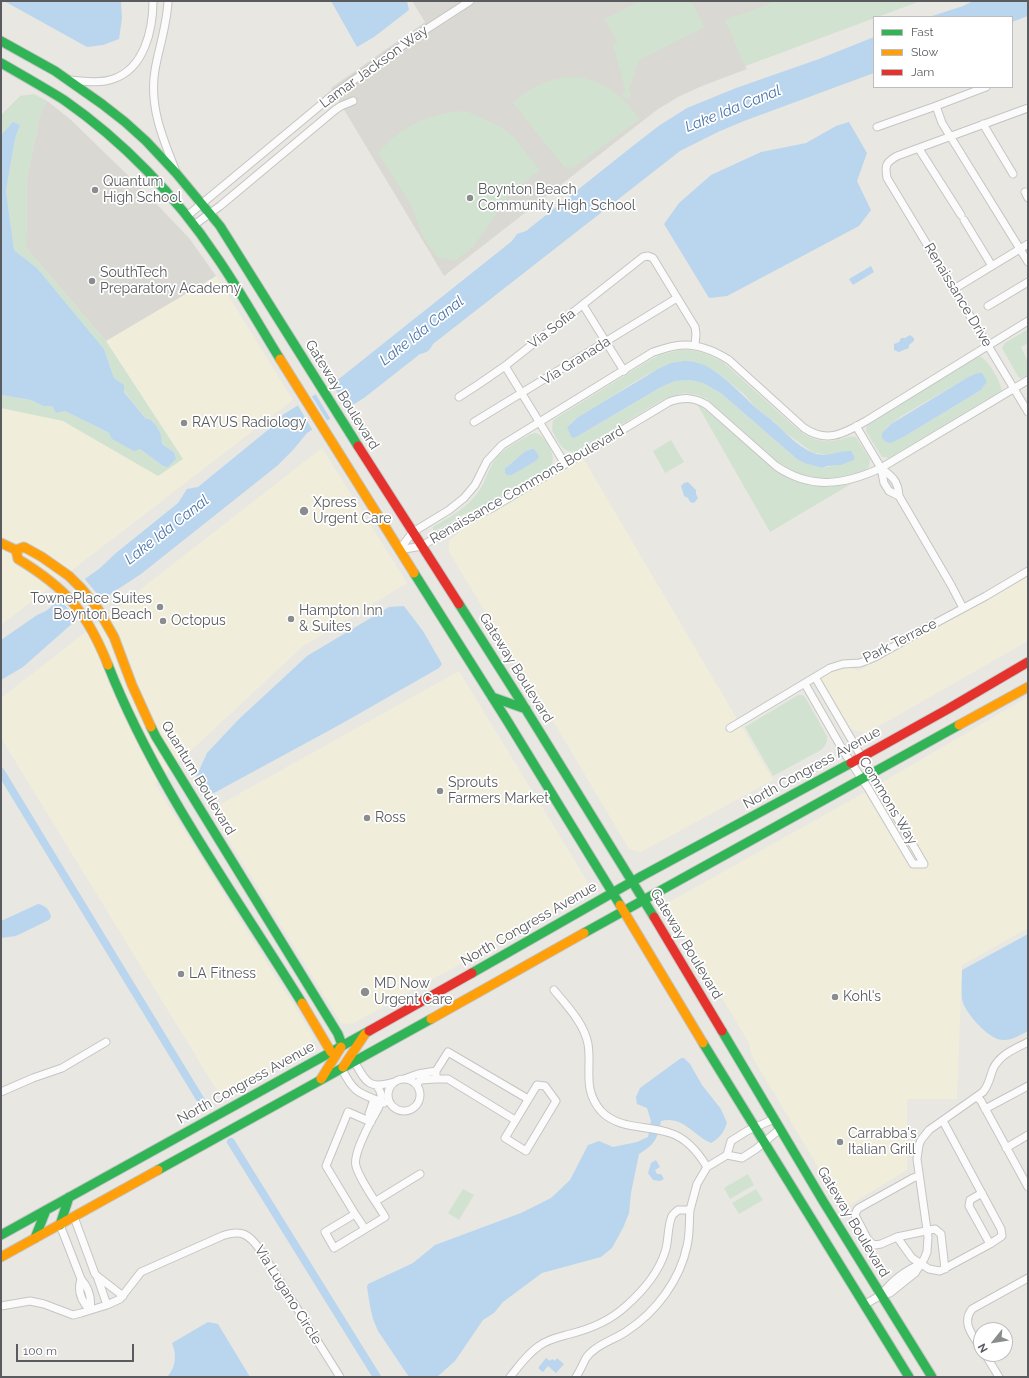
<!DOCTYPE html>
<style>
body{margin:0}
#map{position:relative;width:1029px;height:1378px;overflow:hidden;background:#e8e7e2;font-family:Raleway,sans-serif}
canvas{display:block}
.frame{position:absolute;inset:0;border:2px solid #595b5f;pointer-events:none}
.legend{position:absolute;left:873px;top:16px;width:140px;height:72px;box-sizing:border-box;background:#fff;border:1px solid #bdbdbf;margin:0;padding:5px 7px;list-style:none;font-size:12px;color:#595b5f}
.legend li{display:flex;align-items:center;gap:8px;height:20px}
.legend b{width:20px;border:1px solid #bdbdbf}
.north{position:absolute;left:973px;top:1322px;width:40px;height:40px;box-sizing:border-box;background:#fff;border:1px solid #bdbdbf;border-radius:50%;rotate:240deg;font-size:11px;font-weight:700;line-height:16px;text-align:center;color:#595b5f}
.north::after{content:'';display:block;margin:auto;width:14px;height:18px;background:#8b8c8d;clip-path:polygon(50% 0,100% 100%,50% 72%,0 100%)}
.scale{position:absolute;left:16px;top:1344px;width:118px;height:18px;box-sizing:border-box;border:2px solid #595b5f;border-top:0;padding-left:5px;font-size:12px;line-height:14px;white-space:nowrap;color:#595b5f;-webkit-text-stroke:3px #fff;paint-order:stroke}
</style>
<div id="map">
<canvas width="1029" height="1378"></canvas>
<div class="frame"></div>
<ul class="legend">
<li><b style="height:5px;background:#30b455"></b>Fast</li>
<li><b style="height:5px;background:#ff9f0a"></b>Slow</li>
<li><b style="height:5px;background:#e5322d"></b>Jam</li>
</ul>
<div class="north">N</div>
<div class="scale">100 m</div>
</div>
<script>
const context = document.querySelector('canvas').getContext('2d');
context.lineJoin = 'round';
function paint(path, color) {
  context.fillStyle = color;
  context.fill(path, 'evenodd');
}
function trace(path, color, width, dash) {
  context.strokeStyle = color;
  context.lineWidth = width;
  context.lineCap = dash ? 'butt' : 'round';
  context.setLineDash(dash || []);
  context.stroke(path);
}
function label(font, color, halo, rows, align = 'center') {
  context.font = font + ' Raleway,sans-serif';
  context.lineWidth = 3.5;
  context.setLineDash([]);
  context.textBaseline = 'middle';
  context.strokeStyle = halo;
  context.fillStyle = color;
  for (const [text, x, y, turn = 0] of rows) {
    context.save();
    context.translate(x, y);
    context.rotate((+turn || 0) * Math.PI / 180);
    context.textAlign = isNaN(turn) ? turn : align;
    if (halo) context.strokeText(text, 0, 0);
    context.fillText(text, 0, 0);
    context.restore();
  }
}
paint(new Path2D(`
 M216 276 293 400 1 625V408L63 421 158 476 183 459 106 341Z
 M322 448 407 583 302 647 155 784 313 1036 312 1047 221 1097 1 738V698Z
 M583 458 773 780 641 852 629 849 546 709 528 682 449 552V541L464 528Z
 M1028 575V641L867 733 849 729 820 678 835 669 849 668 859 671Z
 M459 671 589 884 587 894 352 1024 341 1023 210 810Z
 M1028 697V928L962 965 957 1099H907V1170L843 1209 753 1058 748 1041 668 909 669 902 862 794Z`), '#f1eddb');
paint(new Path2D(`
 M412 1H920L745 66 747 69 702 86 680 96 658 109 444 276 331 88 425 22Z
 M47 101 70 119 145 192 189 238 216 276 106 341 26 248 27 178 40 114Z`), '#d9d8d2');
paint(new Path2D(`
 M640 1H691L704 27 639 60 629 89 631 95 628 98H624L622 94 625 89 613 44H618L605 19Z
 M777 1H920L745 66 725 20Z
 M575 77C606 81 621 95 640 119L573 168 564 167 513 103C531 86 550 78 575 77Z
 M34 94 47 101 40 114 27 178 26 248 106 341 183 459 158 476 63 421 1 408V395L31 400 43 406H52L56 413 65 411 140 449 163 466 174 452 162 444 157 427 151 420 145 418 124 391V385L114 378 104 349 37 268 14 250 6 191 15 139 20 125 13 123 1 135V115L20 96Z
 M466 111 501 127 513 137 540 170 521 185 496 208V215L473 247 456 260 438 258 424 239 411 205 378 153C402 125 430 113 466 111Z
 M1028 329V343L1021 347 1027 360H1028V375L1023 378H1019L1002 348 1005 343Z
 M680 350H689L705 353 723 362 796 428C808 438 822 444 837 440 844 439 849 435 856 437L870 459 869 467 864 471 837 478 819 479 796 473 777 461 707 399 698 395 684 393 666 398 577 451C563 455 557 440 552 430L553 420 650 360 659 355ZM683 361 696 362 718 373 745 395 756 408 775 422 782 430 812 452 827 455 847 451 850 462 822 468 807 464 798 460 722 394 703 383 690 380 675 381 661 387 578 436 567 427C576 416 591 410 603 402 628 387 653 367 683 361Z
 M982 356V358C989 361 1000 381 1001 388L1002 389 1001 391 889 458 882 457 867 433 866 428 869 424 976 358ZM968 377 987 382 981 390 907 435 886 428 900 417Z
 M697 404 707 411 777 471 795 481 811 486 829 487 851 484 770 532Z
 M536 433C547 437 557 456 551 467L486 505 464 514 435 531 433 530V527C451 516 471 506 482 486 488 476 490 462 500 454 508 446 521 440 531 434Z
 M671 440 684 462 665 473 653 451Z
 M798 695H802L805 697 827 736C828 742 825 746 821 750L773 776 745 727Z
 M748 1174 754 1185 730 1199 724 1188Z
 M463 1189 474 1195 459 1220 448 1213Z
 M756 1189 763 1200 739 1214 732 1203Z`), '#d1e3d0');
paint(new Path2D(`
 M4 1H121L122 18 119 39 103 45 87 47Z
 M331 1H407L409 10 374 37 357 47Z
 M973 1H1028V16L1012 22V17H929L963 6Z
 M874 37V73L744 121 718 132 680 151 433 344C430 350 427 353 420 354L364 398 307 433 293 450 277 466 141 574 109 595 74 622 23 667 1 680V640L37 615 46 611 86 578 99 569 116 553 178 503 187 489 198 487 269 429 281 416 335 382 512 241 517 234 526 231 634 145 660 125 687 108 736 88 819 59Z
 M13 122 20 125 15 139 6 191 14 250 37 268 104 349 114 378 124 385V392L145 418 151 420 157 427 161 435 162 444 174 452 176 459 168 467 163 466 140 449 134 451 112 439 109 433 65 411 56 413 52 406H43L31 400 1 395V135Z
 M849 122 867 153 857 181 871 210 859 226 727 296 709 298 664 224 679 203 711 175 761 152 806 143 836 126Z
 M871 266 874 272 853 285 849 279Z
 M910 335 914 338V341L909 345V348L899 352 894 350V344L899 342 901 338H905Z
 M683 361C687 361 692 361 695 362 717 367 740 393 756 408 762 413 770 418 775 423 787 434 801 450 817 454 829 457 839 450 851 451L854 456V460L841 465 827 466 822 468 807 464 798 460 722 394 703 383 690 380 675 381 661 387 578 436 573 438 571 436 567 427 578 417 658 369 671 363Z
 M978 373H982L987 382 981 390 907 435 891 443 886 442 882 438V433L891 424 968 377Z
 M532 449H534L539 456 537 460 512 475H507L505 473V468C515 463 521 451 532 449Z
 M688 482 696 490V494L698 498 694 503 690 502 688 498 684 496 681 486 684 483Z
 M404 606 423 631 442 664 439 668 341 724 214 793 204 791 196 777 207 753 239 719 307 656 389 607Z
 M38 904C45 905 50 910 51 917L49 920 16 936 1 938V921Z
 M1028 934V1031C1020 1035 1011 1041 1002 1040 988 1039 964 1012 962 999 961 990 962 979 962 970Z
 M681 1058H684L690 1064 702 1085 721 1109 727 1123C724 1132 719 1139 711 1143 694 1136 683 1115 661 1121 657 1140 655 1144 639 1154L631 1193 629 1213 623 1228 612 1248 601 1257 542 1273 503 1302 494 1313 483 1320 455 1361 437 1377H409L378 1331 373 1319 370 1306 367 1287 368 1284 413 1263 435 1245 521 1213 551 1198 570 1180 588 1145 599 1141 613 1147 637 1142 648 1137 651 1121 647 1108 637 1104 636 1097 640 1088Z
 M656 1160 660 1167 655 1170 657 1174H661L664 1179 660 1181 653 1180 648 1173 651 1163Z
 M208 1322 218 1324 250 1377H167C176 1367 177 1355 172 1343Z
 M546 1358 550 1361 552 1359 555 1361 557 1358 564 1364 556 1373 548 1366 543 1372 538 1368Z`), '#bad6ee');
paint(new Path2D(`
 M331 382 348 410 331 420 315 393Z
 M311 395 328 422 313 431 297 404Z
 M84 578 104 602 78 621 59 598Z`), '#e8e7e2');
trace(new Path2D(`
 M1 772 205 1107
 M231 1142 377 1377`), '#bad6ee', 8);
const street = new Path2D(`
 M168 1C167 25 159 47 155 70 149 105 162 137 175 169
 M69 80C84 81 99 84 113 79 144 69 153 30 153 1
 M936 106 986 87
 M1028 108 897 156C885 163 885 166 887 178L1028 412
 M983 124 1013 174
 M877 127 936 106 942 123 1028 262
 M919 149 961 215
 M1025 192 1028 198
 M187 216 334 94 419 34 470 1
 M964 220 992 266
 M194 225 220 206 335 110 341 106 353 101
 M954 289 1028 244
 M583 305 624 371
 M988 306 1028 282
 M505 366 565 464
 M459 397 479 384 505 366 643 257 648 256 653 258 695 327 696 334 695 345
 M474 422 677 298
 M856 426 881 468 884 483 889 491 899 496
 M881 468C893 477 898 481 899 496L951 585 963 608
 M399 550 413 532 449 510 464 498 475 485 487 461 502 445 653 352C660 350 668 347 675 346 694 342 713 350 729 360L804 428C828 444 844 433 866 421L1028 321
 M399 550 422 546 454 526 492 508 669 402C683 397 694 397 707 405L776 466C811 490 844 485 881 468L1028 380
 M805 684 844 752 868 788 913 864H924L815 677
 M730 728 830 668 843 664 860 663 875 657 932 625 986 596 1028 571
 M554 990C567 1006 584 1023 588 1044 592 1068 582 1089 601 1111 619 1130 647 1125 670 1133 686 1138 698 1152 707 1167
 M354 1061C366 1082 368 1090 394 1082
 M342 1069C354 1094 360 1093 384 1103
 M388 1095a16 16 0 1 1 32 0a16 16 0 1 1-32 0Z
 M404 1079 418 1074 436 1071
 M436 1079V1071L448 1052 528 1099
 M417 1085 420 1080 436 1079H448L515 1120
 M537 1085 545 1086 556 1101 526 1151 505 1138Z
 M1 1092 33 1078 62 1068 106 1042
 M977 1097 981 1101 1028 1187
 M985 1109 1028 1086
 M371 1122 348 1112 326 1166 355 1214 325 1232 334 1248 385 1217C377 1203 360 1181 356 1166 353 1156 365 1133 370 1123 374 1115 383 1104 381 1095 381 1092 379 1089 377 1086
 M371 1122 369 1114 374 1099
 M1006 1148 1028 1135
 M727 1155 742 1158 756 1149 780 1129
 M919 1176 913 1178 859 1208 857 1210 855 1215 867 1238 871 1243 875 1245 881 1244 897 1237 935 1229 941 1234 945 1269
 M982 1193 970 1200 969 1206 990 1244
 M376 1201 420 1174
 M355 1214 365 1229
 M74 1217 95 1274 97 1276 107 1305
 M60 1225 81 1279C77 1291 81 1301 90 1310
 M897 1237 912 1258 929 1269 940 1271 990 1244 1002 1236 1001 1229 943 1121
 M97 1276 123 1296
 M81 1279C89 1288 92 1298 90 1310
 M881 1295C891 1282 906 1270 921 1264
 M864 1305 881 1295 890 1293 915 1273 924 1259 927 1252 928 1237 917 1159 919 1145 921 1140 929 1130 983 1092C989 1085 990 1077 993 1069 1000 1054 1015 1049 1028 1042
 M1 1306 30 1301 44 1304 73 1315 81 1313 107 1305 120 1299 141 1272 222 1236C242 1229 249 1234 261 1251L340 1377
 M981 1348C973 1336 961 1323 972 1309L1028 1278
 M985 1354 999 1377
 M510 1377C519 1366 527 1354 539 1346 548 1339 559 1337 570 1334 590 1329 611 1320 626 1306 643 1291 658 1274 665 1252 669 1241 667 1227 672 1216 673 1214 676 1212 678 1210H690L697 1184 707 1167 727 1155 731 1141 747 1131 774 1119
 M576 1377C580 1371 583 1364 586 1358 595 1345 614 1340 627 1331 656 1312 680 1280 687 1246 690 1234 689 1222 690 1210`);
const fast = new Path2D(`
 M1 41 55 71 102 104 125 122 146 141 176 173 220 226 358 446
 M1 63C22 75 43 87 64 100 123 141 176 196 216 256 239 289 259 325 280 359
 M414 573 508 722 620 905
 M459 604 520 700 654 917
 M108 665C155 785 234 893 302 1003
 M492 697 526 709
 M151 727 156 737 338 1034 342 1045
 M584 933 959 725
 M472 973 642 876 851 763
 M722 1031 823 1201 932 1377
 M703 1043 909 1377
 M158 1170 431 1019
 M60 1225 69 1197
 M1 1235 369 1031
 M35 1238 46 1210`);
const slow = new Path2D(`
 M280 359 414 573
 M1 543 16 550 18 559C66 588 87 612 108 665
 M16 550 24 547 42 557 69 576 82 589 98 609 114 637 132 685 151 727
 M959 725 1028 687
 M620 905 703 1043
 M302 1003 331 1052
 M431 1019 584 933
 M343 1067 365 1034
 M321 1079 341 1047
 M1 1257 158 1170`);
const jam = new Path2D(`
 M358 446 459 604
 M851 763 948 709 1028 662
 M654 917 722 1031
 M369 1031 472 973`);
trace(street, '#c5c5c4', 9);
trace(fast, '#c5c6c5', 11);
trace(slow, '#c5c6c5', 11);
trace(jam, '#c5c6c5', 11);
trace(street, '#fcfbfb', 7);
trace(fast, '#30b455', 9);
trace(slow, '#ff9f0a', 9);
trace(jam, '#e5322d', 9);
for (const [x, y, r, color] of [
 [95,190,4,"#8b8c8d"],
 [470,198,4,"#8b8c8d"],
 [92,281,4,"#8b8c8d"],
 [184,423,4,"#8b8c8d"],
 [304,511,5,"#8b8c8d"],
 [160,607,4,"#8b8c8d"],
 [291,619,4,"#8b8c8d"],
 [163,621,4,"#8b8c8d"],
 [440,791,4,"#8b8c8d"],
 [367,818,4,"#8b8c8d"],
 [181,974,4,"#8b8c8d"],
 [365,992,5,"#8b8c8d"],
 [835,997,4,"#8b8c8d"],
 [840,1142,4,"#8b8c8d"]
]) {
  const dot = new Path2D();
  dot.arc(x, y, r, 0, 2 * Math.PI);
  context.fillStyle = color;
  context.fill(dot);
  trace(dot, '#fff', 1.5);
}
label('14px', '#595b5f', '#fff', [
 ["Lamar Jackson Way",374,67,-36],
 ["Renaissance Drive",958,295,59],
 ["Via Sofia",552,329,-38],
 ["Via Granada",576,361,-32],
 ["Gateway Boulevard",342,395,58],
 ["Renaissance Commons Boulevard",527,485,-30],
 ["Park Terrace",900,641,-27],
 ["Gateway Boulevard",516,668,58],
 ["North Congress Avenue",812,768,-29],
 ["Quantum Boulevard",198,778,59],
 ["Commons Way",888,801,59],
 ["North Congress Avenue",529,924,-30],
 ["Gateway Boulevard",686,944,59],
 ["North Congress Avenue",246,1083,-29],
 ["Gateway Boulevard",853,1222,59],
 ["Via Lugano Circle",288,1295,58]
]);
label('14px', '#595b5f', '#fff', [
 ["Quantum",103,182],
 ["High School",103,198],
 ["Boynton Beach",478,190],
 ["Community High School",478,206],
 ["SouthTech",100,273],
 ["Preparatory Academy",100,289],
 ["RAYUS Radiology",192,423],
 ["Xpress",313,503],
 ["Urgent Care",313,519],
 ["TownePlace Suites",152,599,"right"],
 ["Boynton Beach",152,615,"right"],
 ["Hampton Inn",299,611],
 ["& Suites",299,627],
 ["Octopus",171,621],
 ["Sprouts",448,783],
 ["Farmers Market",448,799],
 ["Ross",375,818],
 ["LA Fitness",189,974],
 ["MD Now",374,984],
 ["Urgent Care",374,1000],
 ["Kohl's",843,997],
 ["Carrabba's",848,1134],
 ["Italian Grill",848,1150]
], 'left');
label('italic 15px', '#4b74aa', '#fff', [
 ["Lake Ida Canal",733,109,-22],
 ["Lake Ida Canal",422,331,-38],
 ["Lake Ida Canal",167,530,-38]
]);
</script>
